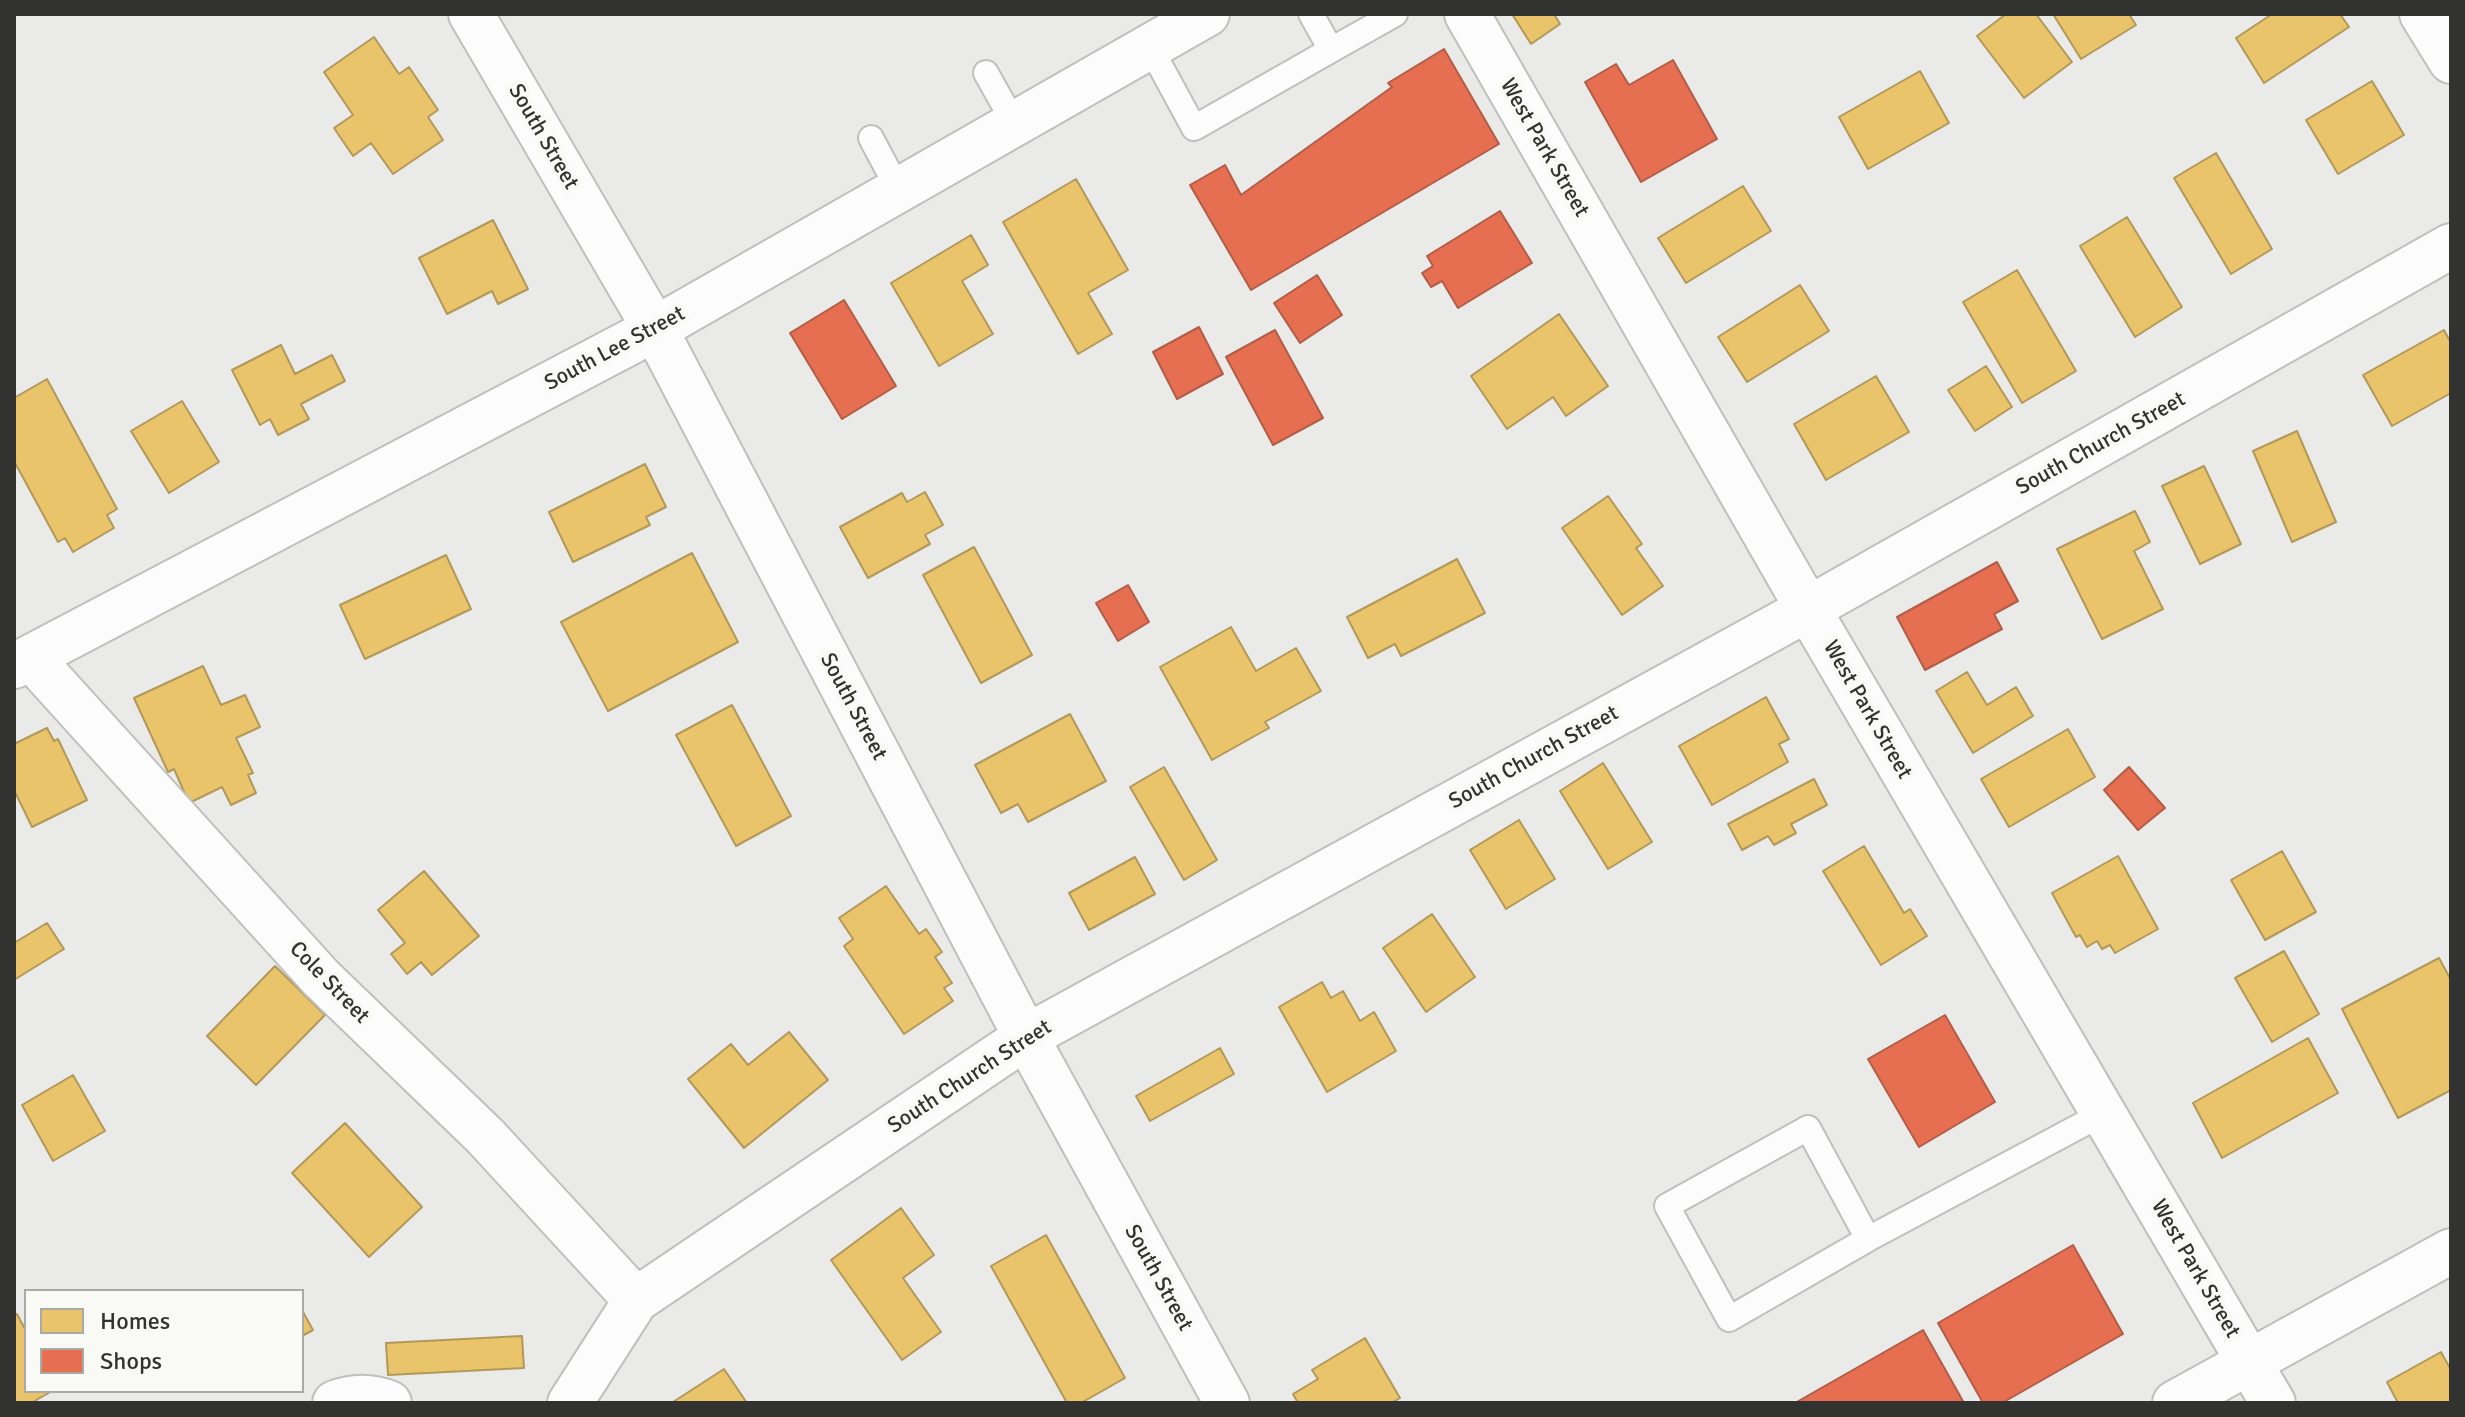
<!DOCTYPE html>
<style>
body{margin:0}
#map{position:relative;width:2465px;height:1417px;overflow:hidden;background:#eaebe9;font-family:Signika,sans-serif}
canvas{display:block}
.frame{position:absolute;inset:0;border:16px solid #323230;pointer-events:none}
.legend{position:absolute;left:24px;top:1289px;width:280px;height:104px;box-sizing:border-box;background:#f9faf5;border:2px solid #a9aaa6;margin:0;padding:10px 14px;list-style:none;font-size:24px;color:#323230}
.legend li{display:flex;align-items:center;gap:16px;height:40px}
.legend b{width:40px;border:2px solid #a9aaa6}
</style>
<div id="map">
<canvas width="2465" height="1417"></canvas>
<div class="frame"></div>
<ul class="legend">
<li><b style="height:22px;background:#e9c46a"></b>Homes</li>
<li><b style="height:22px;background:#e76f51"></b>Shops</li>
</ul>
</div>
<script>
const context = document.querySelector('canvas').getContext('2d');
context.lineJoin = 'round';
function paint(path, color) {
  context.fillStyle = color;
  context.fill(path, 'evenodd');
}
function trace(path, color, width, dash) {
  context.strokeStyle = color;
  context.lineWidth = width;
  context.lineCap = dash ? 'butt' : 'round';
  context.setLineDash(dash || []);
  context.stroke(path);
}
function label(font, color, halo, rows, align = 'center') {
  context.font = font + ' Signika,sans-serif';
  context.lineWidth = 8;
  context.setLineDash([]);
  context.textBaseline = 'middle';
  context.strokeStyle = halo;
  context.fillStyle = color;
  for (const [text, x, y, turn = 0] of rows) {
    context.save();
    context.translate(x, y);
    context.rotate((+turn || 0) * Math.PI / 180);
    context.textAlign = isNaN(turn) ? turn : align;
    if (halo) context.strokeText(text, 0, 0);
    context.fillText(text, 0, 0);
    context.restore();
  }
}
const homes = new Path2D(`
 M1512 14H1554L1560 24 1531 44Z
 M2006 14H2036L2072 62 2024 98 1977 36Z
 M2053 14H2129L2136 25 2081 59Z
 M2272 14H2340L2349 27 2264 83 2236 38Z
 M374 37 399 74 409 67 438 110 428 117 443 140 393 174 371 143 353 156 334 128 353 115 324 72Z
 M1920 71 1949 123 1868 169 1839 117Z
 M2372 81 2404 135 2338 174 2306 120Z
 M2216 153 2272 249 2231 274 2174 178Z
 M1076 179 1128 270 1088 293 1112 334 1078 354 1003 222Z
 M1743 186 1771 231 1686 283 1658 238Z
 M2127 217 2182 307 2135 337 2080 246Z
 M493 220 528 289 498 304 492 291 447 314 419 258Z
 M971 235 988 265 962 281 993 334 939 366 891 283Z
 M2017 270 2076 371 2022 403 1963 302Z
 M1800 285 1829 331 1747 382 1718 337Z
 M1559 314 1608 386 1566 416 1553 397 1507 429 1471 376Z
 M2444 330 2451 343V393L2392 426 2363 375Z
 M281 345 295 374 332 355 345 381 301 404 309 419 278 435 270 419 260 425 232 370Z
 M1986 366 2012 407 1975 431 1948 390Z
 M1876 376 1909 432 1826 480 1794 424Z
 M47 379 117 509 107 515 114 528 73 552 65 538 58 542 14 461V398Z
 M182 401 219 462 169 493 131 431Z
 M2297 431 2336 522 2292 542 2253 451Z
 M645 464 666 507 646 517 650 525 573 562 549 512Z
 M2204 466 2241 544 2200 564 2162 486Z
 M925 492 943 525 925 535 930 544 868 578 840 527 902 493 907 502Z
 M1608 496 1642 544 1636 548 1663 586 1622 615 1562 528Z
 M2135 511 2150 542 2134 551 2163 609 2102 639 2057 549Z
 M974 547 1032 655 981 683 923 575Z
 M692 553 738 642 608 711 561 622Z
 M446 555 471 609 365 659 340 605Z
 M1457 559 1485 613 1401 656 1395 644 1368 658 1347 617Z
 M1231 627 1256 671 1296 648 1321 691 1265 722 1269 728 1212 760 1160 667Z
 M203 666 221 705 245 695 260 727 236 738 253 773 248 775 256 793 231 805 222 787 189 803 174 769 168 772 134 698Z
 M1967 672 1987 705 2016 687 2033 716 1973 753 1936 691Z
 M1766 697 1789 739 1779 744 1788 762 1712 805 1679 746Z
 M732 705 791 816 736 846 676 735Z
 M1070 714 1106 781 1028 822 1018 804 1001 813 975 765Z
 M47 728 54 741 58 739 87 800 32 827 14 790V744Z
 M2068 729 2095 777 2009 827 1981 779Z
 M1603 763 1652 842 1608 869 1560 791Z
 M1164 767 1217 860 1184 880 1130 787Z
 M1814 779 1827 805 1791 824 1796 833 1774 845 1768 836 1742 850 1728 824Z
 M1519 820 1555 879 1506 909 1470 850Z
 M1864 846 1904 913 1910 909 1927 936 1881 965 1823 871Z
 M2282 851 2316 912 2265 940 2231 880Z
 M2118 856 2158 929 2115 953 2110 945 2102 949 2097 941 2087 947 2080 935 2076 937 2052 893Z
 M1135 857 1155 894 1089 930 1069 893Z
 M424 871 479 936 432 975 421 962 407 974 391 954 405 943 378 910Z
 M886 886 919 934 926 929 942 952 935 957 952 983 944 988 953 1001 904 1034 844 946 853 939 839 918Z
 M1432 914 1475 977 1426 1012 1383 948Z
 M47 923 64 949 14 980V943Z
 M2284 951 2319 1014 2272 1042 2235 978Z
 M2439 958 2451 980V1090L2398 1118 2342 1009Z
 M275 966 325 1015 256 1085 207 1036Z
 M1322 982 1331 998 1343 991 1360 1021 1374 1012 1396 1051 1327 1092 1279 1007Z
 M789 1032 828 1080 744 1148 688 1079 731 1044 748 1065Z
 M2308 1038 2338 1093 2222 1158 2193 1103Z
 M1220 1048 1234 1074 1150 1121 1136 1096Z
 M73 1075 105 1131 53 1161 22 1105Z
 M345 1123 422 1207 369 1257 292 1173Z
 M901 1208 934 1255 903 1278 941 1332 902 1360 831 1260Z
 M1046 1235 1125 1378 1081 1403H1067L991 1266Z
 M302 1310 313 1330 302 1336Z
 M17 1314 26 1331V1391H52L31 1403H14V1315Z
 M522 1336 524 1368 388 1375 386 1343Z
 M1365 1338 1400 1398 1391 1403H1298L1293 1394 1318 1379 1312 1370Z
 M2441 1352 2451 1370V1403H2398L2387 1382Z
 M724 1369 747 1403H674L673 1402Z`);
paint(homes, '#e9c46a');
trace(homes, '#b29859', 2);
const shops = new Path2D(`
 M1444 49 1499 144 1251 290 1190 185 1225 165 1241 195 1392 87 1388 83Z
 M1673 60 1717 139 1641 182 1585 82 1616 64 1629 85Z
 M1500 211 1532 263 1458 308 1442 281 1431 287 1422 273 1433 266 1427 256Z
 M1317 275 1342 315 1300 343 1274 303Z
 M844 300 896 386 842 419 790 333Z
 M1199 327 1223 374 1177 399 1153 352Z
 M1275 330 1323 418 1273 445 1226 357Z
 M1997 562 2018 601 1994 614 2002 629 1925 670 1897 617Z
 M1128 585 1149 622 1118 641 1096 603Z
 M2129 767 2165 808 2138 830 2104 790Z
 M1945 1015 1995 1102 1919 1147 1868 1059Z
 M2073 1245 2123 1334 2002 1403H1983L1938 1323Z
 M1923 1330 1964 1403H1795Z`);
paint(shops, '#e76f51');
trace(shops, '#b15d47', 2);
const service = new Path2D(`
 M1150 47 1194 128 1331 50 1311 14
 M1331 50 1395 14
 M986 73 1014 123
 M871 138 898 189
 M1868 1239 1808 1128 1667 1206 1729 1319 1868 1239 2104 1113`);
const minor = new Path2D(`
 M471 14 655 329 1026 1037 1227 1403
 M1467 14 1808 609 2273 1403
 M2422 14 2451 61
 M32 659 321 978 485 1136 636 1300
 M335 1403C353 1396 371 1396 389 1403
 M570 1403 636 1300 1026 1037 1808 609 2451 246
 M2175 1403 2451 1251`);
const tertiary = new Path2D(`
 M14 666 655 329 1207 14`);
trace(service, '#bfc0be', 28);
trace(minor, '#bfc0be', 48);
trace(tertiary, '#bfc0be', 48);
trace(service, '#fcfcfc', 24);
trace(minor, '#fcfcfc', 44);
trace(tertiary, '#fcfcfc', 44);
label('22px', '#323230', '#f9faf5', [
 ["South Street",543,137,60],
 ["West Park Street",1544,148,60],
 ["South Lee Street",615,349,-28],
 ["South Church Street",2101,444,-29],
 ["South Street",853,707,62],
 ["West Park Street",1867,710,60],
 ["South Church Street",1534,758,-29],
 ["Cole Street",329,983,46],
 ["South Church Street",970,1077,-33],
 ["West Park Street",2195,1269,60],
 ["South Street",1158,1278,61]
]);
</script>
